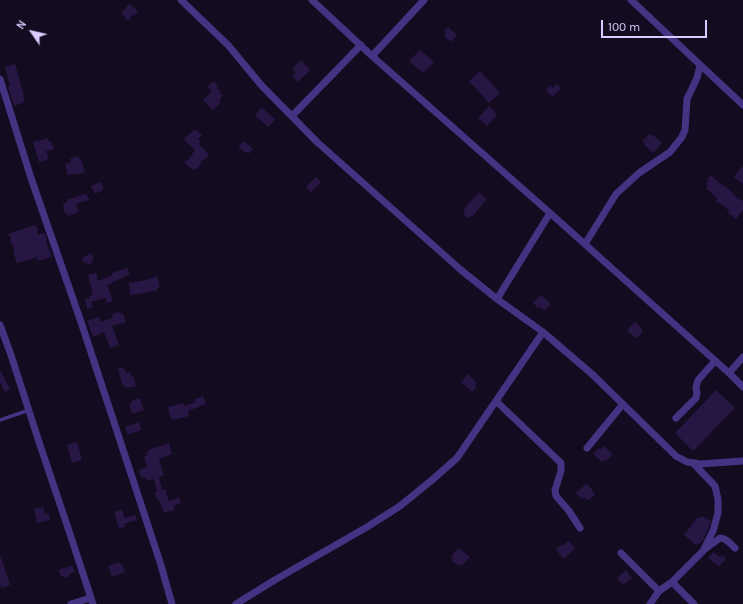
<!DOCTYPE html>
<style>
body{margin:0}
#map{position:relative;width:743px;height:604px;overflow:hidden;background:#130b20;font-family:Karla,sans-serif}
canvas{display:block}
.north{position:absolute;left:12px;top:12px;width:40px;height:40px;-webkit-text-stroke:3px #130b20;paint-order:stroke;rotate:304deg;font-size:11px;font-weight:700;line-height:16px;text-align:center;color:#dacaff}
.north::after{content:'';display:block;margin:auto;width:14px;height:18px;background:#dacaff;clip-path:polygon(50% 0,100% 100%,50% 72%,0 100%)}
.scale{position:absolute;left:601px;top:20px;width:106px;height:18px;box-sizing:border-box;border:2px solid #dacaff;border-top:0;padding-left:5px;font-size:12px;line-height:14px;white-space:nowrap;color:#dacaff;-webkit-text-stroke:3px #130b20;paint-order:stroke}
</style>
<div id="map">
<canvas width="743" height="604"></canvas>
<div class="north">N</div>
<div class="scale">100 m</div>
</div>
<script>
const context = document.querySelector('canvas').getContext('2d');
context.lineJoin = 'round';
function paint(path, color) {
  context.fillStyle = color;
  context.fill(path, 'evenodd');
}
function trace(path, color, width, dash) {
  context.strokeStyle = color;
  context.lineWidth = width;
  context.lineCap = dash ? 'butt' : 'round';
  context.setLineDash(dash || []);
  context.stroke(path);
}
paint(new Path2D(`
 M129 4 132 7 133 6 138 12 134 16 133 14 128 21 125 17 121 14Z
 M448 27 457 35 451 42 444 36 446 33 444 31Z
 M420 50 434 62 423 73 409 61Z
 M301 60 310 70 298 82 292 76 296 73 292 69Z
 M15 64 24 95H23L25 102 14 106 8 87 10 86 5 67Z
 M480 71 500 93 489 103 469 81Z
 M213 81 218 85 216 88 221 92 220 93 223 96 219 100 221 102 213 110 203 100 212 91 207 87Z
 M556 84 561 88 553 97 546 90 550 85 553 88Z
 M489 106 495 111 494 112 497 115 487 126 478 118Z
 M261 107 275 119 269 127 255 116Z
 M195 129 202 135 198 139 201 142 199 144 209 155 200 163 201 164 198 168 193 170 184 162 189 159 195 150 184 139Z
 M650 134 652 136 653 135 662 143 653 153 644 144 645 143 642 141Z
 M48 138 49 142 51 141 54 149 46 151 49 159 39 162 33 142Z
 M244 141 253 149 248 154 247 152 246 153 238 147Z
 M78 156 79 159H81L85 172 76 175 75 173 68 175 65 164 71 162 70 159Z
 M743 166V184L734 177Z
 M711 175 724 187 725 186 735 195 734 196 743 201V210L736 219 728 213 729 211 725 207 715 201 717 198 706 188 708 186 705 184 709 180 707 179Z
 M316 177 319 180 321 183 311 192 307 188V186Z
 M100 182 103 186V190L95 194 91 186Z
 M479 192 487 199 472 217 471 216 468 218 463 214 465 212 463 210Z
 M86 193 89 200 76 204 79 212 68 216 67 213 65 214 63 208 64 207 63 204 67 202V200Z
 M35 225 38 229 37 235 44 233 45 234 47 239 46 241 52 257 38 261 37 257 17 263 14 254V247L11 243V238L8 234Z
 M91 253 94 258 92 260 93 262 88 265 86 262 84 263 82 258Z
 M127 268 130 274 105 286 107 285 113 301 107 303 105 298 91 302 93 307 87 309 85 299 90 298 89 296 93 295 88 275 96 273 98 281 112 275V273Z
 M157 276 160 287 157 288 158 290 139 294 130 295 129 283 148 280V279Z
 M541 295 551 304 545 311 540 307 538 308 533 303Z
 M120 312 121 314 123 313 126 322 112 326 119 345 110 348 104 332 93 337 87 321 99 317 100 322 113 318 112 314Z
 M635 322 643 330 641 334 635 338 627 330Z
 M123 367 126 373 130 372 132 377 133 376 136 386 129 388V387L125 388 124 385 123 386 118 369Z
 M0 370 10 389 5 392 0 382Z
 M468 374 477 383 475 385 477 387 472 392 461 382Z
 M716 390 735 408 693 451 675 433Z
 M203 396 206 404 188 411 189 416 173 420V419H171L168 407 183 403 184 406 195 402 194 399Z
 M140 398 144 410 132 414 129 404 132 403 131 401Z
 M139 422 141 430 128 435 125 427Z
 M77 442 82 460 72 463 67 445Z
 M169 443 172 454 159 459 164 476 159 477 162 490 165 489 169 501 179 497 181 503 173 506 175 510 164 513 158 498 157 499 154 493 157 492 154 479 147 481 145 477 141 478 139 470 147 467 144 457 147 456 146 453 149 452V450Z
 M604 446 613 454 606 461 604 460 602 462 593 454 599 448 601 449Z
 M586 484 591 488 595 495 590 499 586 500 584 497 582 499 576 493Z
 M43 507 45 514H49L50 520 37 523 34 509Z
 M122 510 125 518 135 515 137 520 124 524 125 527 119 528 114 512Z
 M702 516 711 521 708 529 703 540 699 544H698L696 545 684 535 697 518H698L699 517 701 518Z
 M569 541 575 549 563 559 556 549 561 545 562 546Z
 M459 548 470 557 461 566 458 564 457 565 451 560 453 558 451 556Z
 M713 552 720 557 722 555 726 559 719 566 708 558Z
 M0 557H1L10 585 1 588 0 583Z
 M119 562 120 565 122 564 125 572 112 577 108 566Z
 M72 565 75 572 69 574 70 576 65 578 64 576 61 577 59 570Z
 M626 570 632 578 623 585 617 578Z`), '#271643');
trace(new Path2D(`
 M0 420 29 410`), '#443283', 3.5);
trace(new Path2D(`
 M181 0 228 45 262 86 317 142 461 270 497 299 543 332 457 458 432 480 400 506 367 527 273 581 236 604
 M312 0 372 56 550 213 729 373 743 387
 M631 0 743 105
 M372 56 424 0
 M0 79 31 178 81 322 160 562 172 604
 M292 116 361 45
 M585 244 616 194 639 173 670 152 682 137 685 130 687 99 697 78 700 65
 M497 299 550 213
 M0 325 11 355 39 442 69 531 93 604
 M543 332 593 375 676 456 687 462 700 464 743 461
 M729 373 743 357
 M496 401 561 463V471L555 490 556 496 569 511 580 528
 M676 418 696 398 697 393 696 387 698 380 715 361
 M587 448 623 404
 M705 549 720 538C726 538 731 544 735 548
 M621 553 659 591
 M672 582 703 551 713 531 718 513V499L715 486 693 463
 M71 604 90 598
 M650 604 659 591 672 582 694 604`), '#443283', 7);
</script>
